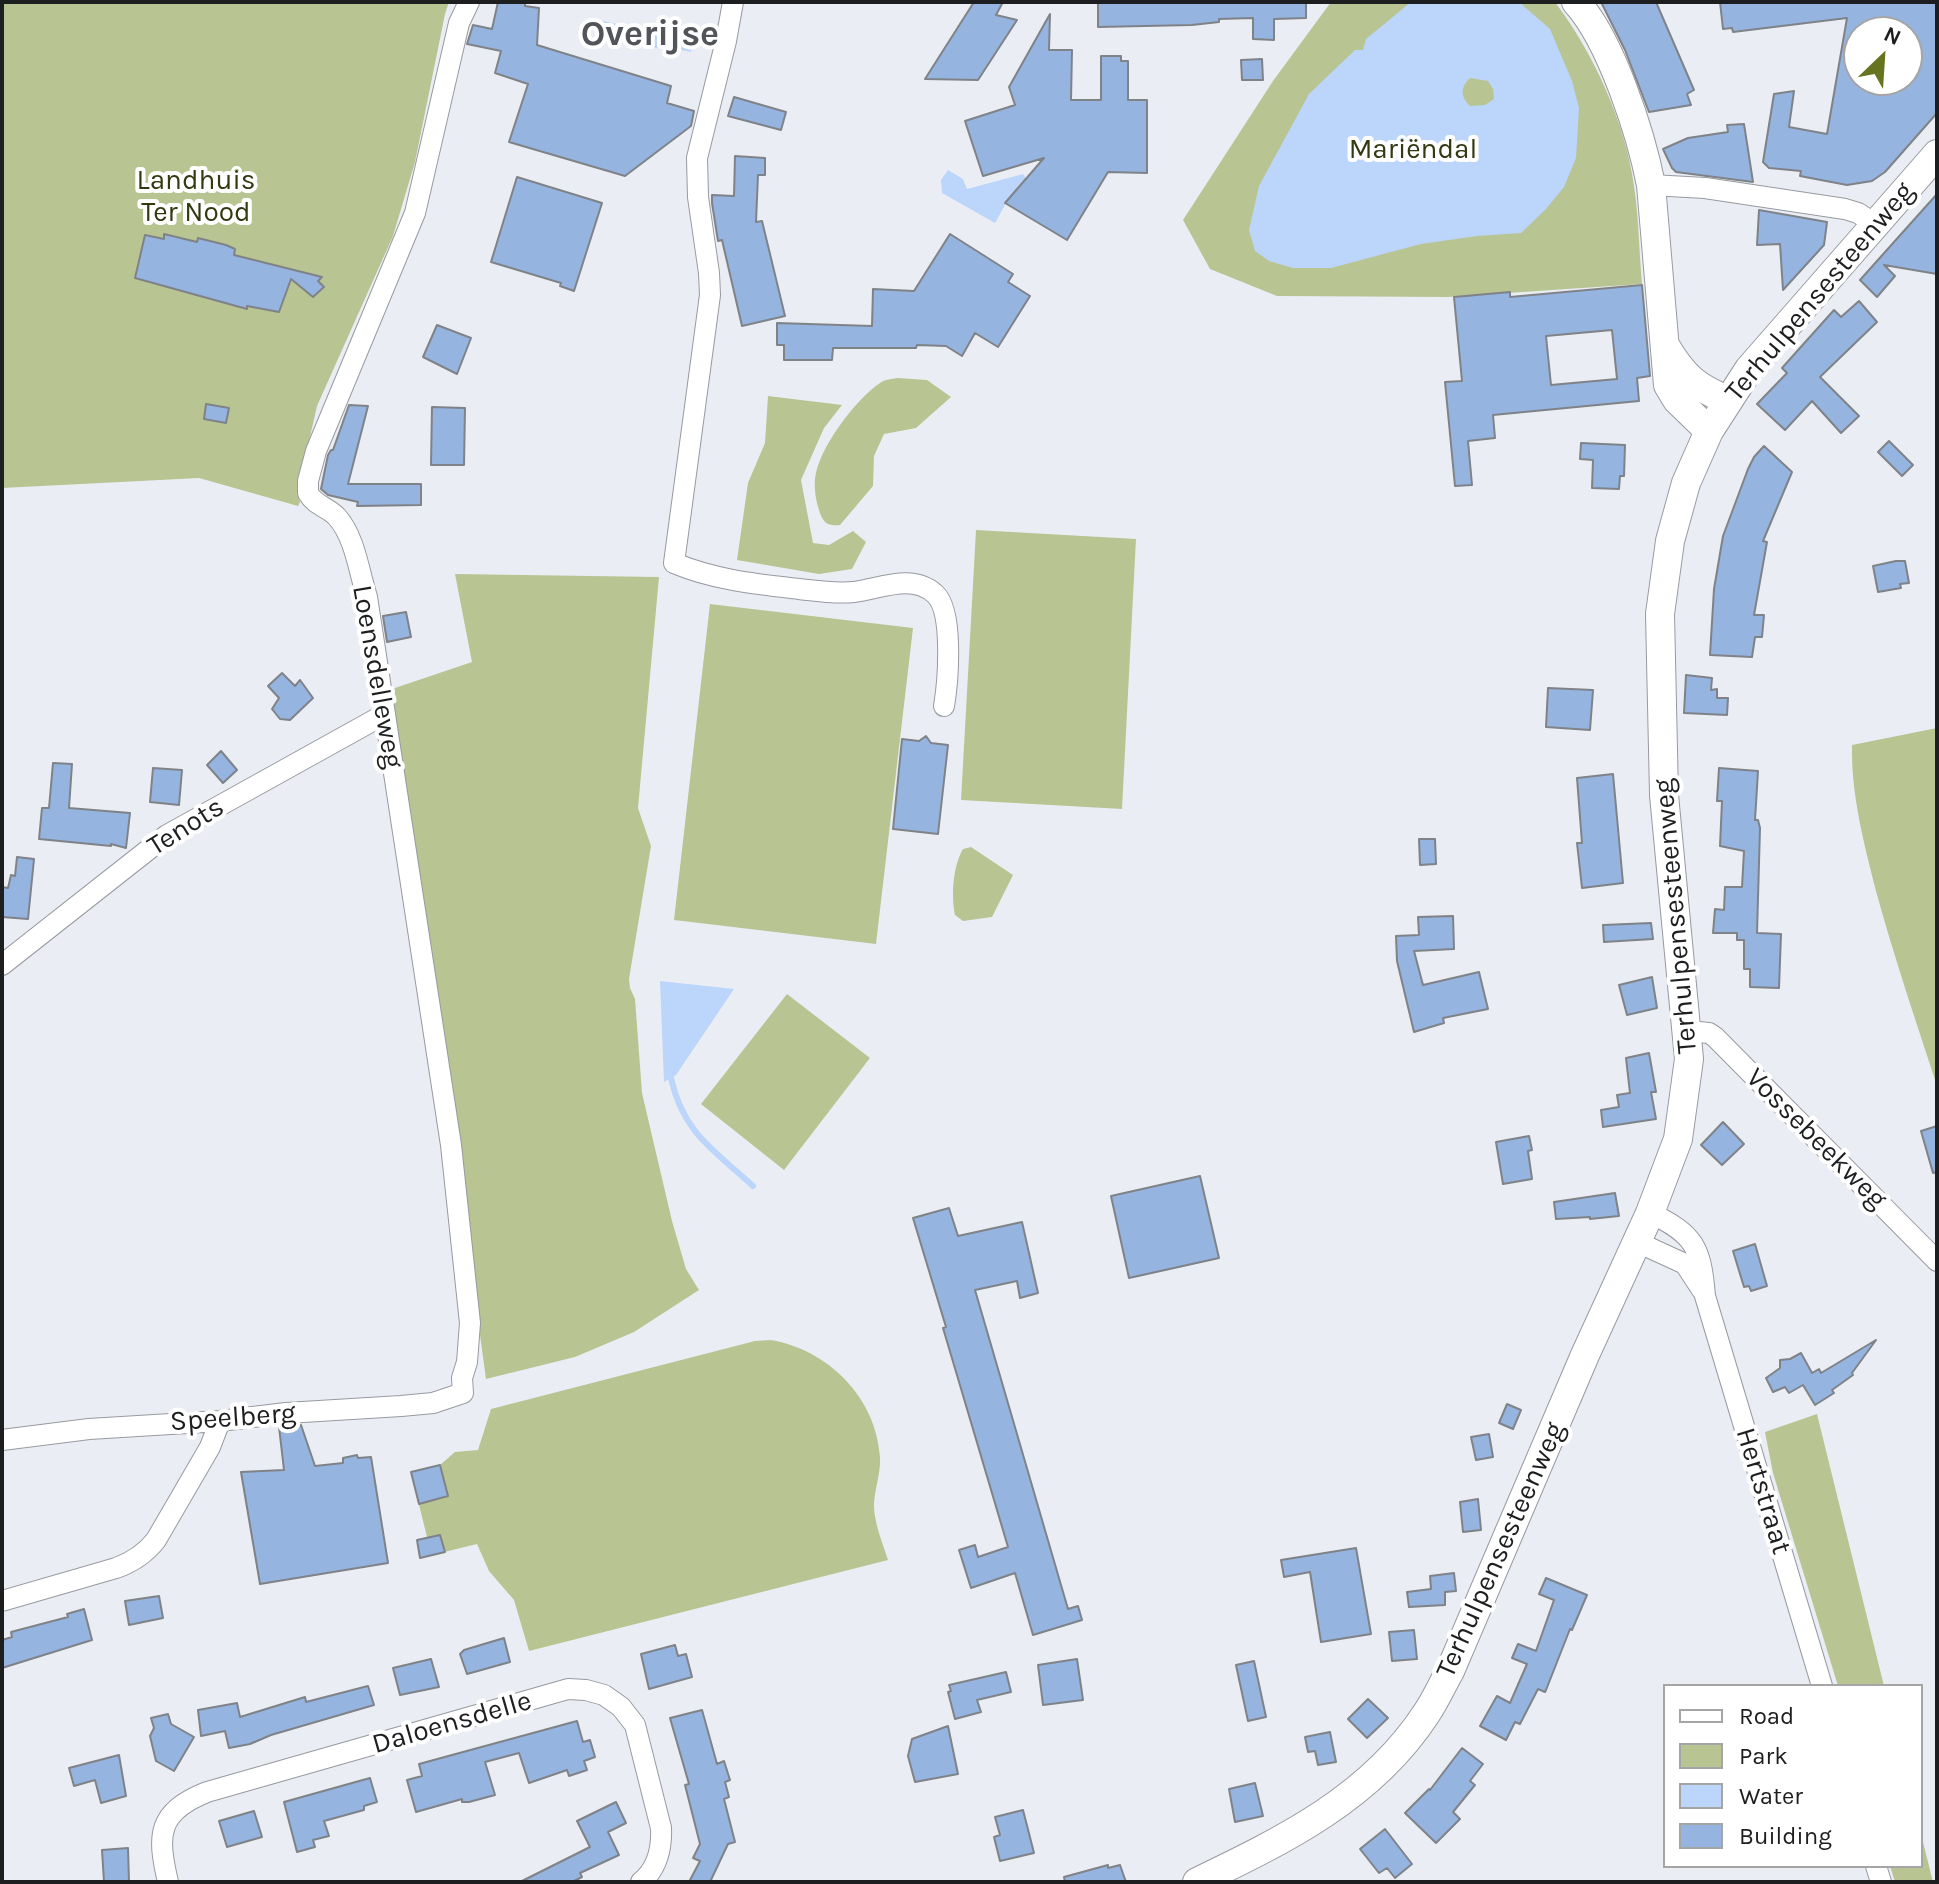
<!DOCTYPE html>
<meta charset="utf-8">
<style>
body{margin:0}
#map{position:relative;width:1939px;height:1884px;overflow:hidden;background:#eaeef4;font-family:Karla,sans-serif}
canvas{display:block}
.frame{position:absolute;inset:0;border:4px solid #1d1e20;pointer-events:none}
.legend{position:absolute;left:1663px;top:1684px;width:260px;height:184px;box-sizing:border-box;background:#fff;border:2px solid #a5a5a6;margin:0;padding:10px 14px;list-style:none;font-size:24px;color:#1d1e20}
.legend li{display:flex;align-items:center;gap:16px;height:40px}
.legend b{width:40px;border:2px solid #a5a5a6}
.north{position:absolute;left:1843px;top:16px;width:80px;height:80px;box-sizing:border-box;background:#fff;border:2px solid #a5a5a6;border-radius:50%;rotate:25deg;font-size:22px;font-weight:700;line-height:32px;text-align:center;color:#1d1e20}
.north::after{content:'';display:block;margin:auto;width:28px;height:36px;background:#66741f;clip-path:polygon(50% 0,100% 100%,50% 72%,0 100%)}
</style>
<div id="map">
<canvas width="1939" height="1884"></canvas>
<div class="frame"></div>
<ul class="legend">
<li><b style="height:10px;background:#fff"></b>Road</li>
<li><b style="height:22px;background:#b9c493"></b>Park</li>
<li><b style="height:22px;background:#bcd5fa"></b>Water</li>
<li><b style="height:22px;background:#95b4e0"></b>Building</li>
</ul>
<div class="north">N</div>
</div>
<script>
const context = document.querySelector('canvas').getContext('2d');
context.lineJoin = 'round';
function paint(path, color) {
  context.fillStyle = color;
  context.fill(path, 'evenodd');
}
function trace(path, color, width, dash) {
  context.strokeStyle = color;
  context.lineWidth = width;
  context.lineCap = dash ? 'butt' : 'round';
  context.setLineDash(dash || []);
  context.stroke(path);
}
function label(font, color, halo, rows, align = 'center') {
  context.font = font + ' Karla,sans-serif';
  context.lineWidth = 8;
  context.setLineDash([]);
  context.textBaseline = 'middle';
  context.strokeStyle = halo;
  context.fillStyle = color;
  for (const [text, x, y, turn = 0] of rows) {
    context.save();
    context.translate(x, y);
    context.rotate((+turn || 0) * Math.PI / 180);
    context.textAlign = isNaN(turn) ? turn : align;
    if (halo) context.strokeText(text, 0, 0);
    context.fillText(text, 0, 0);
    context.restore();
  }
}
paint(new Path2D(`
 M2 2H449L445 14 415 162 393 236 317 406 297 494 300 502 298 506 199 478 2 488Z
 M1331 2H1555C1593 52 1626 124 1634 186 1639 219 1639 252 1642 284L1448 297 1277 296 1210 269 1183 220 1273 81Z
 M898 378 927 380 951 397 916 428 884 434 874 456 873 486 840 525C827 526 823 523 819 510 816 501 814 489 815 479 818 449 855 400 880 383 885 379 892 379 898 378Z
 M768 396 842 405 824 428 801 480 813 543 829 545 853 531 866 542 852 569 819 574 737 560 748 483 765 443Z
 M976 530 1136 539 1122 809 961 800Z
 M455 574 659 577 638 808 651 846 629 979 630 988 635 999 642 1093 672 1221 686 1269 699 1290 634 1332 575 1357 486 1379 392 689 472 662Z
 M710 604 913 628 876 944 674 920Z
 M1937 728V1086C1916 1021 1894 957 1876 891 1864 843 1851 795 1852 745Z
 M971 847 1013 875 992 917 963 921 955 915C951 895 953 866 963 849Z
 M787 994 870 1058 784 1170 701 1104Z
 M771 1340C828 1350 876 1397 880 1457 881 1474 874 1490 874 1506 874 1523 883 1544 888 1560L529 1651 514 1600 489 1571 477 1544 420 1558 417 1540 427 1537 411 1472 440 1465 455 1452 478 1450 491 1409 755 1341Z
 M1817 1414 1884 1686H1838L1773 1473 1765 1432Z
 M1921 1834 1933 1882H1895L1890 1866H1921Z`), '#b9c493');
paint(new Path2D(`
 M1411 2H1519L1550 29 1572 81 1579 108 1576 158 1564 187 1546 209 1521 233 1477 236 1421 244 1331 268H1293L1269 261 1255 251 1249 230 1259 186 1309 94 1355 50H1363L1366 39ZM1470 78 1488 81 1493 89 1494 99 1485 105 1470 106C1460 97 1460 87 1470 78Z
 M599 20 693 41 691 52 672 48 670 51 596 35Z
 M948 170 963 179 967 189 1023 174 1027 180 1010 196 995 223 942 193 941 180Z
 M660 981 734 989 676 1075 664 1082Z`), '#bcd5fa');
trace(new Path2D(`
 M671 1078C683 1133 714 1150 753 1186`), '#bcd5fa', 6);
const building = new Path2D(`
 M498 2H525V6L539 8 537 45 671 86 667 103 694 111 691 126 625 176 509 142 528 84 495 73 501 51 467 44 473 25 492 29Z
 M974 2H1003L996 15 1017 20 978 80 925 79Z
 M1098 2H1306V18L1274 19V40L1253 39V18L1219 19V22L1192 25 1098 27Z
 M1601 2H1656L1694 90 1687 94 1691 105 1649 112 1625 50Z
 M1720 2H1937V113L1885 172 1872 181 1847 185 1800 176 1801 171 1769 168 1763 162 1774 94 1794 91 1789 127 1827 134 1847 18 1733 32 1732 28 1723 29ZM1859 32H1907V80H1859Z
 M1050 14 1049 50H1072L1071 100H1101V56H1121V61H1128V100H1147V173L1108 172 1067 240 1005 203 1044 158 983 176 965 121 1015 105 1009 87Z
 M1262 59 1263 80H1242L1241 60Z
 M734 97 786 112 781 130 728 116Z
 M1744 124 1753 182 1676 172 1672 168 1663 149 1688 138 1728 132 1727 125Z
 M735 156 765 158V175H758L756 222 762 221 785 316 742 326 722 240 718 241 712 203V195L734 196Z
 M517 177 602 203 574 291 560 286 561 283 491 262Z
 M1937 194V274L1884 265 1895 276 1877 297 1860 280Z
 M1759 210 1827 222 1824 245 1783 290 1780 244 1757 245Z
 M164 234 197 242 198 238 226 245 235 249 234 255 322 277 318 281 324 287 313 297 291 279 279 312 247 306V309L135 278 145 235 164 239Z
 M950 234 1013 274 1008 282 1030 296 998 347 975 333 962 356 946 346 917 345 916 348H833L832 360H784V345H777V323L872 326 873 289 914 291Z
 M1642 285 1650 376 1637 378 1639 401 1493 415 1495 438 1468 441 1472 485 1455 486 1445 382 1462 381 1454 297 1510 292V297ZM1612 330 1617 379 1551 385 1546 336Z
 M1859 301 1877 322 1820 377 1859 416 1841 433 1812 401 1785 430 1757 404 1787 373 1782 368 1834 310 1841 317Z
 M437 325 471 338 457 374 423 357Z
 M206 404 229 408 226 423 204 419Z
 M349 405 368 406 348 484H421V505L357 506 358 502 328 495 321 489 328 455 331 450H333Z
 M432 407 465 408 464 465H431Z
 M1889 441 1913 465 1902 476 1878 452Z
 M1581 443 1625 445 1624 476H1620L1619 489 1592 488 1593 460 1580 459Z
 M1764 446 1792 472 1763 541 1767 542 1754 615H1764L1762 637H1755L1752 657 1710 655 1714 589 1723 536 1748 469 1754 457Z
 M1896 561H1905L1909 583 1900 584 1901 588 1878 592 1873 566Z
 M406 612 411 637 387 642 383 616Z
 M282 673 295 686 300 680 313 698 290 720 280 719 272 709 279 698 268 686Z
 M1686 675 1712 678 1711 690 1717 689V698H1728L1727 715 1684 713Z
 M1548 688 1593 690 1590 730 1546 727Z
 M926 736 931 743 948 745 938 834 893 829 902 739 919 741Z
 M221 751 237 770 223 783 207 765Z
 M53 763 72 764 69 808 130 813 126 848 111 844V846L39 839 42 808H49Z
 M153 768 182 770 179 805 150 802Z
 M1719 768 1758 771 1755 820H1758L1760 828 1757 933 1781 934 1779 988 1750 987V969H1744V940H1737V933H1713L1715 909 1724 910 1725 887H1742L1744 851 1720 846 1722 801H1717Z
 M1613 774 1623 883 1582 888 1577 843H1582L1577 778Z
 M1419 839H1435L1436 864 1420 865Z
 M17 857 34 859 28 919 2 917V887L8 888 11 875 15 876Z
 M1453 916 1454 949 1414 951 1423 985 1479 972 1488 1009 1443 1018 1444 1023 1414 1032 1397 961 1396 936 1419 935 1418 917Z
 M1651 923 1653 939 1604 942 1603 925Z
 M1652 977 1657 1008 1627 1015 1619 985Z
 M1649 1053 1656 1092H1651L1656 1119 1603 1127 1601 1110 1619 1107 1617 1095 1630 1093 1626 1058Z
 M1723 1122 1744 1144 1722 1165 1701 1145Z
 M1937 1126V1172L1933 1173 1921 1131Z
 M1529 1136 1532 1150 1528 1151 1532 1179 1503 1184 1496 1142Z
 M1200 1176 1219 1258 1129 1278 1111 1196Z
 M1615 1193 1619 1216 1590 1219V1217L1556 1219 1554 1202Z
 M949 1208 958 1236 1022 1222 1038 1293 1020 1298 1017 1281 975 1290 1068 1609 1078 1606 1082 1620 1033 1635 1015 1573 971 1588 959 1550 975 1545 978 1557 1008 1547 943 1328 946 1327 913 1218Z
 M1755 1244 1767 1286 1751 1291 1749 1286 1744 1287 1733 1251Z
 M1876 1340 1852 1373 1853 1375 1832 1390 1834 1393 1815 1405 1803 1385 1789 1393 1785 1387 1773 1392 1766 1378 1780 1368V1360L1790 1359 1801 1353 1812 1373 1819 1369 1821 1373Z
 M1507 1404 1521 1410 1513 1429 1499 1423Z
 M301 1425 315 1466 343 1463V1458L357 1455 358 1458 371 1457 388 1563 260 1584 241 1472 284 1470 279 1427Z
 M1489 1434 1493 1457 1476 1460 1471 1437Z
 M440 1465 448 1496 419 1504 411 1472Z
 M1478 1499 1481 1530 1463 1532 1460 1502Z
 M440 1535 445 1552 420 1558 417 1540Z
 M1356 1548 1371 1634 1321 1642 1310 1572 1284 1577 1281 1560Z
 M1454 1573 1456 1591 1445 1592V1605L1409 1607 1407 1592 1431 1589 1430 1576Z
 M1546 1578 1587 1595 1572 1630 1570 1629 1546 1690 1545 1692 1538 1689 1520 1724 1515 1722 1506 1740 1480 1726 1497 1696 1510 1703 1527 1664 1512 1658 1518 1644 1536 1651 1554 1600 1539 1594Z
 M159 1596 163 1618 129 1625 125 1601Z
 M84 1609 92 1640 2 1668V1640L12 1637 11 1632 68 1617 67 1614Z
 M1414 1630 1417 1659 1392 1661 1389 1632Z
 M504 1638 510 1662 467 1674 460 1654 464 1650Z
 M675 1645 678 1656 686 1654 692 1677 649 1689 641 1654Z
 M431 1659 439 1687 400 1695 393 1668Z
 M1077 1659 1083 1700 1043 1705 1038 1665Z
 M1254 1661 1266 1717 1248 1721 1236 1665Z
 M1006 1672 1011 1692 977 1700 981 1712 955 1719 948 1692 951 1691 949 1685Z
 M368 1686 374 1705 271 1735 250 1744 229 1748 225 1731 201 1736 198 1710 237 1703 240 1717 305 1697 306 1702Z
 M1368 1699 1388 1718 1367 1738 1348 1719Z
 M702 1710 717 1764 724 1761 730 1780 725 1782 729 1797 724 1799 735 1842 728 1844 710 1882H689L700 1861 693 1858 700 1844 685 1785 689 1784 670 1718Z
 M168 1714 171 1724 194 1737 174 1771 156 1761 150 1736 154 1728 151 1718Z
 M577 1721 583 1742 590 1740 595 1757 584 1761 587 1770 569 1776 567 1770 529 1783 519 1753 485 1762 495 1795 469 1802H462V1799L416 1812 407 1780 422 1776 419 1764Z
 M948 1726 958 1774 915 1782 908 1756 912 1739Z
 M1330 1732 1336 1762 1318 1765 1315 1751 1308 1752 1305 1737Z
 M1462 1748 1483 1764 1470 1781 1475 1785 1453 1812 1460 1819 1436 1843 1405 1813 1429 1789 1430 1790Z
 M119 1755 126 1796 101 1803 95 1780 74 1786 69 1768Z
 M370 1778 377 1802 364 1806V1810L324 1821 329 1836 313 1840 315 1847 297 1852 284 1802Z
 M1255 1783 1263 1816 1235 1822 1229 1789Z
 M616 1802 626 1823 608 1832 619 1855 580 1873 582 1877 572 1882H520L590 1847 577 1821Z
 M1023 1810 1034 1853 1000 1861 994 1837 1000 1835 995 1817Z
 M254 1811 262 1837 227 1847 219 1821Z
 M1385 1829 1412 1864 1395 1878 1387 1868 1379 1873 1360 1849Z
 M128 1848 129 1882H104L102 1850Z
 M1108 1865V1868L1120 1865 1126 1882H1065L1064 1877Z`);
paint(building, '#95b4e0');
trace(building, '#7f8388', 2);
const minor = new Path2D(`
 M733 2 726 41 697 158 698 197 709 273 710 295 674 563C715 580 755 584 799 589 817 591 835 594 854 592 880 589 912 573 935 594 954 611 948 682 944 706
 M1651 185 1705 188 1845 209 1858 213 1875 224
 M2 965 167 835 385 714
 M1688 1031 1709 1033 1715 1037 1937 1261
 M1650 1213C1695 1234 1701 1248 1705 1296L1822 1686
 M1637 1242 1685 1264 1702 1290
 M2 1440 89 1429 220 1421 286 1413 401 1406 433 1403 463 1393 462 1378 467 1362 470 1323 451 1145 367 597C359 572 355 537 337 517 328 507 315 506 308 493V481L316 451 415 213 459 23 469 2
 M2 1601 116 1568C133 1562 145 1554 156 1540L210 1447 220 1421
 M1876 1866 1881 1882
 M168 1882C157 1835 157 1812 207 1792L568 1689 586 1690 604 1695 621 1707 635 1725 661 1828C662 1848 657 1869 641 1882`);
const secondary = new Path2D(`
 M1576 2C1611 40 1641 134 1651 185L1668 385 1677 400 1709 431
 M1666 347C1684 377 1696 387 1727 400
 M1197 1882C1284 1840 1371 1798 1426 1714 1435 1701 1442 1685 1450 1671L1585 1355 1650 1213 1678 1139 1689 1059 1664 795 1660 614 1670 541 1686 483 1709 431 1749 369 1937 154`);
trace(minor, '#979aa0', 22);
trace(secondary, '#979aa0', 30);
trace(minor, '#fff', 20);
trace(secondary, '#fff', 28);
label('28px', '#333a12', '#fff', [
 ["Mariëndal",1413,150],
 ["Landhuis",196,181],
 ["Ter Nood",196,213]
]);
label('28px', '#1d1e20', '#fff', [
 ["Terhulpensesteenweg",1820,292,-50],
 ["Loensdelleweg",377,677,80],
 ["Tenots",186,827,-32],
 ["Terhulpensesteenweg",1676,916,-95],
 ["Vossebeekweg",1816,1139,45],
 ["Speelberg",233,1418,-4],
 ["Hertstraat",1763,1491,73],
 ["Terhulpensesteenweg",1501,1550,-66],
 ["Daloensdelle",452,1723,-16]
]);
label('bold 36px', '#515459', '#fff', [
 ["Overijse",650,35]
]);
</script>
